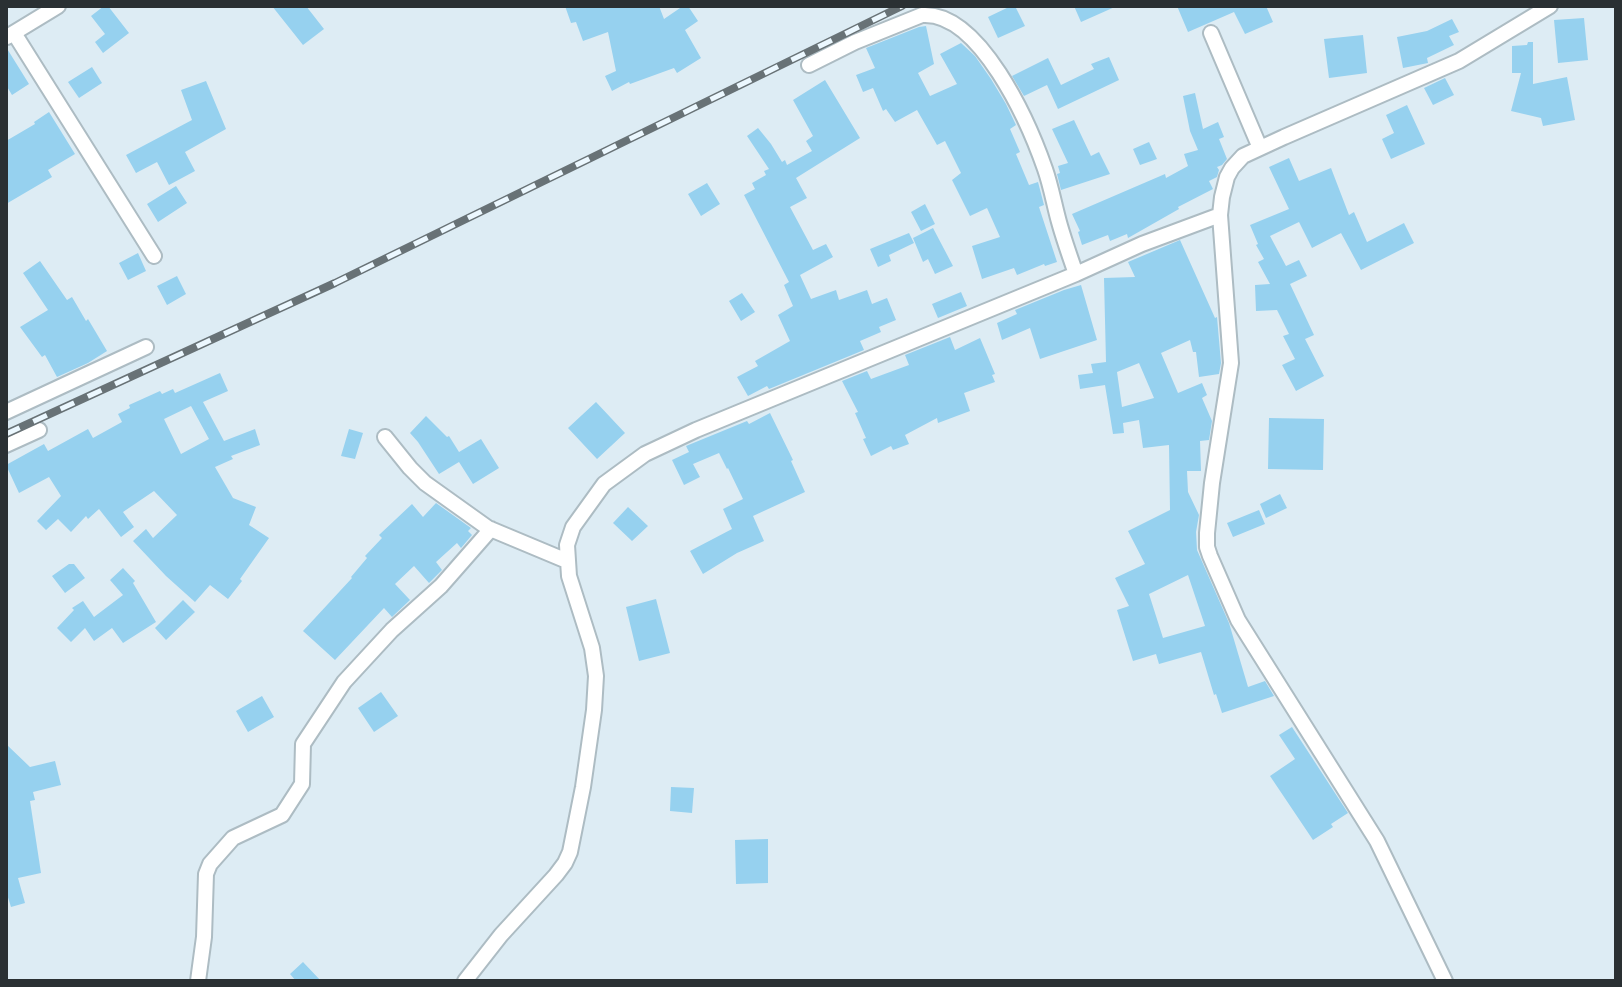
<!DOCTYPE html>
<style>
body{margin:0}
#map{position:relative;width:1622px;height:987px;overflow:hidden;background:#ddecf4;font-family:"Sofia Sans Condensed",sans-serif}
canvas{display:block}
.frame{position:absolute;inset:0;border:8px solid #2a3033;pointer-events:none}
</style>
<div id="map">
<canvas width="1622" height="987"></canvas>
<div class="frame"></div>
</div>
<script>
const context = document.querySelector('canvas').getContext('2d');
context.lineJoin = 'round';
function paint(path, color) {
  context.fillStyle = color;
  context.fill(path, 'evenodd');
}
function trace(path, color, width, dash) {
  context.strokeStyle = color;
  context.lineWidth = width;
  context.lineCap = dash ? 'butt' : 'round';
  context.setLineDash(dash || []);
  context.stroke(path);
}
paint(new Path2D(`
 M104 6H108L129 33 103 53 95 42 105 34 91 16Z
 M272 6H306L324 29 303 45Z
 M565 6H659L664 19 683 6H688L698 21 685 30 701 58 677 73 674 68 630 84 629 82 612 91 605 76 616 71 608 32 583 41 576 22 571 23Z
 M1011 6H1015L1025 26 998 38 988 17Z
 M1074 6H1117L1081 22Z
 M1177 6H1266L1273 22 1245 34 1234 12 1188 32Z
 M1584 18 1588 60 1558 63 1554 20Z
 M1452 19 1459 32 1449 36 1454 45 1427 58 1428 63 1403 68 1397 37 1427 31Z
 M926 26 934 64 918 73 930 96 957 84 940 54 961 43 975 56 991 79 1006 104 1016 125 1010 129 1020 152 1016 154 1029 185 1038 182 1044 205 1039 207 1057 262 1045 266 1044 264 1017 275 1014 268 982 279 972 246 1000 237 987 208 970 216 952 180 961 173 945 141 937 145 917 110 895 122 886 109 883 111 873 88 863 92 856 75 875 68 866 48 919 27Z
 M1363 35 1367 73 1329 78 1324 39Z
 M1528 42H1533V84L1567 77 1575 120 1543 126 1541 118 1511 111 1521 73H1512V46L1527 45Z
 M6 47 29 84 12 95 6 85Z
 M1109 57 1119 80 1058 109 1047 85 1024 96 1012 76 1048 58 1061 85 1094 69 1091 64Z
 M92 67 102 83 79 98 68 82Z
 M1445 78 1454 95 1433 105 1424 88Z
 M825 80 860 138 796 178 807 198 790 207 813 250 826 244 833 257 800 275 811 299 836 290 839 300 867 290 872 304 887 298 896 320 879 327 881 332 860 341 864 350 769 389 767 386 748 396 737 377 758 366 755 361 790 341 778 315 793 306 784 285 789 282 744 195 755 189 752 183 766 175 764 171 769 169 747 136 758 128 771 144 782 162 785 160 787 165 812 151 806 141 813 136 793 100Z
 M206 81 226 129 185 152 195 171 169 185 157 162 136 173 126 155 192 120 181 90Z
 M1195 93 1203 129 1218 122 1224 137 1219 139 1227 159 1222 165 1217 167 1219 170 1217 177 1209 181 1213 189 1178 207 1179 209 1128 238 1127 234 1110 241 1108 235 1082 245 1078 232 1080 231 1072 214 1165 174 1166 178 1188 166 1184 154 1198 150 1190 131 1183 96Z
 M1407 105 1425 144 1391 159 1382 139 1394 133 1386 115Z
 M49 112 75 154 48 170 52 177 6 204V141L35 124 34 122Z
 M1074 120 1091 156 1099 152 1110 174 1061 190 1057 174 1060 173 1058 166 1068 163 1052 129Z
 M1149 142 1157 159 1140 165 1133 149Z
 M1289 158 1299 181 1331 168 1349 215 1354 212 1367 242 1404 223 1414 243 1361 270 1341 233 1312 248 1299 222 1270 236 1286 266 1299 260 1307 276 1290 284 1314 335 1305 339 1324 376 1296 391 1282 365 1295 359 1283 336 1289 334 1277 310 1256 311 1255 285 1270 284 1258 262 1264 259 1256 245 1258 244 1250 225 1289 209 1269 167Z
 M707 183 720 204 701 216 688 194Z
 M176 186 187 203 158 222 147 204Z
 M925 204 935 224 921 231 911 212Z
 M933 228 953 266 935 274 928 259 923 262 913 238Z
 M909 233 914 243 889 255 891 261 878 267 870 249Z
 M1180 240 1215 318 1217 317 1221 363 1219 374 1199 377 1196 352H1193L1190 340 1161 353 1178 393 1202 383 1207 395 1202 398 1212 421 1209 440 1200 441 1201 471H1187L1188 492 1199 515 1196 532 1197 550 1229 623 1248 687 1265 681 1274 696 1222 713 1216 694 1214 695 1201 652 1159 664 1156 654 1133 661 1117 610 1129 606 1115 578 1145 564 1128 531 1170 510 1169 445 1143 448 1139 420 1123 423 1124 433 1113 434 1105 385 1080 389 1078 375 1093 373 1091 364 1106 362 1104 278 1135 277 1128 262ZM1139 363 1154 398 1122 407 1117 372ZM1188 575 1205 626 1163 638 1149 594Z
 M138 253 146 271 128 280 119 263Z
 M40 261 67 300 72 297 86 321 88 319 107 351 88 363 57 377 45 355 42 357 20 327 48 310 23 273Z
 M177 276 186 294 167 305 157 286Z
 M1081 285 1097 340 1040 359 1030 328 1002 340 997 323 1017 314 1015 310 1064 290Z
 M961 292 967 306 938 318 932 304Z
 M742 293 755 312 741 321 729 301Z
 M950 337 955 350 980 338 995 374 992 375 995 382 964 393 970 411 938 423 937 418 905 435 909 444 893 450 891 446 871 456 863 439 866 438 855 413 858 412 842 381 867 371 871 379 909 365 905 355Z
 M220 373 228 391 203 402 224 441 255 429 260 445 231 456 233 459 215 467 233 498 256 507 249 525 269 538 240 579 242 581 228 599 210 585 195 602 166 576 133 541 146 529 153 538 177 515 154 491 123 512 134 527 121 537 99 509 88 519 86 516 71 532 58 519 46 530 37 521 61 496 49 477 19 493 6 465 44 444 48 451 88 429 93 438 122 422 118 414 130 408 129 405 160 391 162 394 173 389 175 393ZM191 406 209 439 181 454 164 419Z
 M596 402 625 433 597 459 568 428Z
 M770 413 793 460 791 461 805 492 753 516 764 541 737 553 703 574 690 551 732 529 723 509 743 499 728 468 727 469 719 453 693 464 700 477 684 485 672 460 689 452 686 446 747 421 749 424Z
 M426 416 447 437 449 436 459 452 481 439 499 468 473 484 459 462 439 474 418 442 410 433Z
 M1269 418 1324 419 1323 470 1268 469Z
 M349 429 363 433 355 459 341 456Z
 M1280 494 1287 508 1266 518 1260 504Z
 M436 503 471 528 468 531 472 535 461 548 457 543 436 562 442 570 429 583 414 566 395 584 410 600 392 617 384 608 335 660 303 631 352 578 351 577 367 558 365 556 382 538 379 535 412 504 423 517Z
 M628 507 648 526 632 541 613 523Z
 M1259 510 1265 524 1233 537 1227 523Z
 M69 564H74L85 578 65 593 52 576Z
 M123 568 135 581 133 583 156 622 123 643 112 628 94 641 85 628 71 642 57 628 74 610 72 608 83 601 94 617 123 595 110 580Z
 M656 599 670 653 639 661 626 607Z
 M183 600 195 612 166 640 155 628Z
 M381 692 398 716 374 732 358 708Z
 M262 696 274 717 248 732 236 711Z
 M1292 727 1348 813 1331 824 1333 827 1313 840 1270 776 1295 759 1279 735Z
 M6 744 30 767 55 761 61 785 33 792 35 800 30 801 41 873 18 878 25 903 11 907 6 891Z
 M671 787 694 788 692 813 670 811Z
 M768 839V883L736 884 735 840Z
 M303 962 321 981H296L290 974Z`), '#96d1ef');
const street = new Path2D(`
 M14 33 154 256
 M1211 33 1260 148
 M7 37 58 6
 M809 65 855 42 922 15C980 11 1029 123 1045 169 1051 186 1054 204 1059 222 1064 240 1070 257 1076 274
 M6 412 146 347
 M385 437 410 468 425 483 488 528 567 561
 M6 445 39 430
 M198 981 204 937 206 874 210 864 233 838 282 815 302 784 303 744 344 682 392 630 441 586 491 529
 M465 981 501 935 556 875 565 863 570 852 583 787 594 710 596 676 592 648 569 576 567 545 573 527 604 484 645 454 696 430 1076 274 1142 244 1220 215
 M1445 981 1377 841 1238 620 1210 556 1207 547V533L1212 483 1231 363 1220 215 1222 197 1227 177 1232 168 1243 156 1284 137 1459 61 1550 6`);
trace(street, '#adbcc3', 18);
trace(street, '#fff', 14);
const rail = new Path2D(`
 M6 434 335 283 902 6`);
trace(rail, '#687276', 8);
trace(rail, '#ecf8ff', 5, [15]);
</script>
